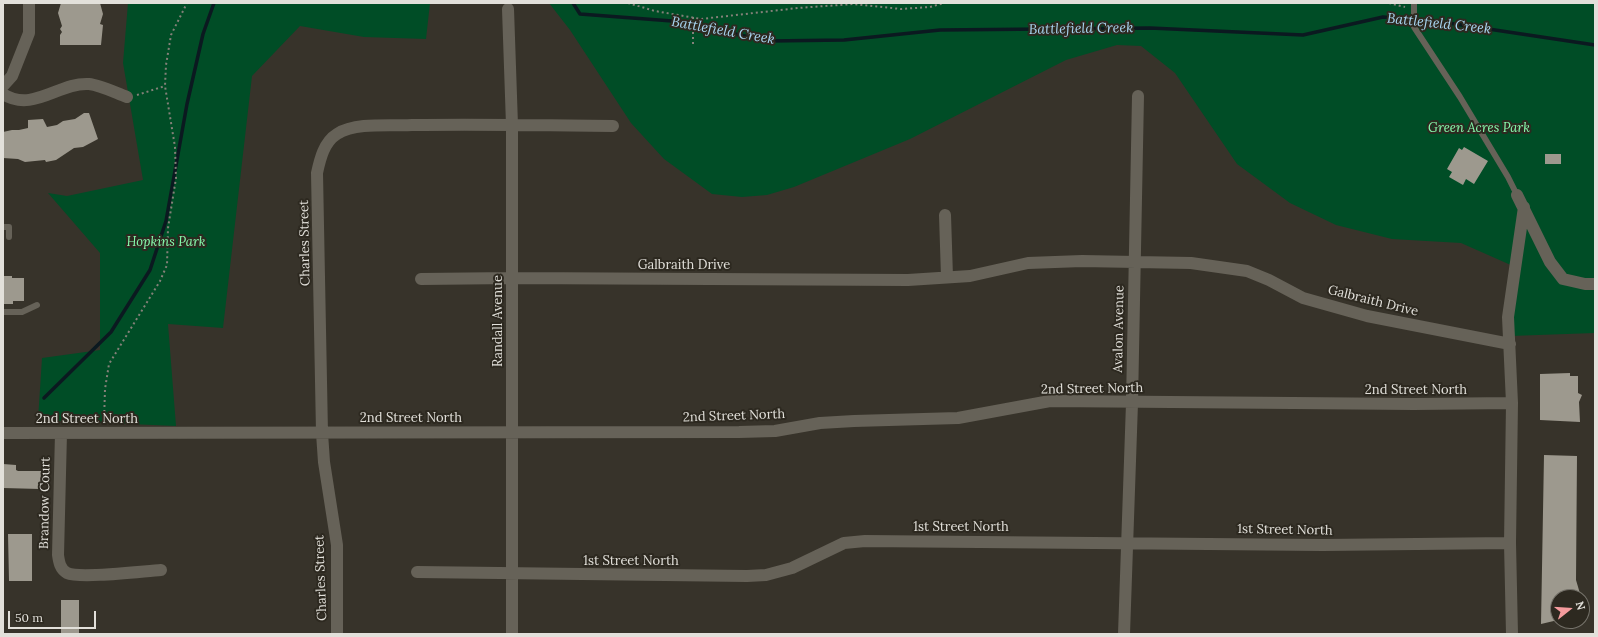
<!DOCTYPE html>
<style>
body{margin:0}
#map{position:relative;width:1598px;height:637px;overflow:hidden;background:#37332a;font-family:Lora,serif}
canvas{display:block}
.frame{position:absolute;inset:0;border:4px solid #e2e0da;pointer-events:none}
.north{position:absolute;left:1550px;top:589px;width:40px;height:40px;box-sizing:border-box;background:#2d2920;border:1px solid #75726a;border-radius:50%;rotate:73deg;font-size:11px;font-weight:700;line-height:16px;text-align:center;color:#e2e0da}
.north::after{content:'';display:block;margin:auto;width:14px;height:18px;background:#f59b9d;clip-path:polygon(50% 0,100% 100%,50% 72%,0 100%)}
.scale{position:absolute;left:8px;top:611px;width:88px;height:18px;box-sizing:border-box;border:2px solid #e2e0da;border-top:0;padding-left:5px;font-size:12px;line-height:14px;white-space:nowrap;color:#e2e0da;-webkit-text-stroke:3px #2d2920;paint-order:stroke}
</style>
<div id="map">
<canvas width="1598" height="637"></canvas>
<div class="frame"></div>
<div class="north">N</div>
<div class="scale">50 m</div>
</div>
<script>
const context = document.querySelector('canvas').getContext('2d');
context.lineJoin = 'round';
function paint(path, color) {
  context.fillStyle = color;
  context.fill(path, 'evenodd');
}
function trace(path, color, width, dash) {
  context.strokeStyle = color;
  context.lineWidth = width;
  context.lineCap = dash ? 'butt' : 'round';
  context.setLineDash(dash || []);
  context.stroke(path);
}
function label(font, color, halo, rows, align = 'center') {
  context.font = font + ' Lora,serif';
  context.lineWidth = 4;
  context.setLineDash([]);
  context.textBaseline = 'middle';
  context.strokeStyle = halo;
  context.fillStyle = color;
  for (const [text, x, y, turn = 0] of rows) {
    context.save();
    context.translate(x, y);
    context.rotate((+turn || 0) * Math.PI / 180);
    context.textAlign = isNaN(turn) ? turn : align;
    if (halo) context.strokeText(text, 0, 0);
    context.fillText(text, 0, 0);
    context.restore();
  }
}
paint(new Path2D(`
 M128 3H430L426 39 364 37 300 26 252 76 223 328 168 324 176 426 38 420 42 358 100 350V253L48 193 67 196 143 180 123 63Z
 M549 3H1595V333L1510 336 1513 266 1461 243 1392 239 1336 225 1290 203 1237 164 1175 73 1141 46 1117 45 1066 60 910 139 794 187 767 195 742 197 712 194 664 159 631 123 570 30Z`), '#004d26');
trace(new Path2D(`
 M573 3 580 14 672 21 769 41 844 40 940 30 1150 28 1303 35 1383 17 1435 21 1595 45
 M44 398 111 332 150 270 166 221 187 104 203 34 214 3`), '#0b1920', 3.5);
paint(new Path2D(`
 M61 3H100L103 14 100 24 103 25 101 45H60V35L62 32 60 29 62 26 58 13Z
 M84 113H89L98 139 83 147 74 148 56 160 46 162 45 160 25 162 18 159 3 158V132L12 130H19L28 128V120L43 119 47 127 57 125 63 121 75 119Z
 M1464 147 1488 161 1474 184 1466 179 1463 185 1449 177 1452 172 1447 169 1459 148 1462 150Z
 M1545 154H1561V164H1545Z
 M3 276H12V278H24V301H13V304H3Z
 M1570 373V376H1578V393L1582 395 1579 402 1580 422 1540 420V374Z
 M1544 455 1577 456 1576 580 1581 597H1558V620L1541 624Z
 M3 464 16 465V470L18 471H41L40 489 3 488Z
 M8 534H32V581H9Z
 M61 600H79V634H61Z`), '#9d998e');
trace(new Path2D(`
 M628 3 655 11 701 19 798 8 853 4 901 9 930 7 944 3
 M1389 3 1405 7
 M693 17V46
 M137 95 165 86
 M104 422 105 389 109 364 160 281 167 265 168 228 176 178 175 147 165 86 166 65 171 35 187 3`), '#848179', 2, [2, 3]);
trace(new Path2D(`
 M1414 3V27L1460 97 1508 177 1517 195
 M3 227H9V237
 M3 312H22L37 305`), '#666258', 6);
trace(new Path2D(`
 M508 9 512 125V634
 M3 86 12 76 29 33V3
 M3 94C33 113 59 82 89 84 100 85 116 93 127 97
 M1517 195 1550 262 1563 279 1585 284H1595
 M945 215 947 277
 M421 279 512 278 908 280 970 276 1028 263 1082 261 1191 263 1247 271 1269 280 1303 298 1367 316 1510 344
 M3 433 739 432 775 431 820 423 854 421 958 418 1050 401 1414 404 1512 403
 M61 433 58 555C59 562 60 569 67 573 80 579 144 571 161 570
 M417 572 747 576 766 575 792 568 844 543 865 541 1323 545 1510 543
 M337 634V545L324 462 322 433 317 173C320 159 324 142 337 134 356 122 390 126 412 125 479 124 546 125 613 126
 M1124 634 1132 403 1138 96
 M1512 634 1510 543 1512 403 1508 317 1524 207`), '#666258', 12);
label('italic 13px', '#87fbad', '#2d2920', [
 ["Green Acres Park",1479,128],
 ["Hopkins Park",166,242]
]);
label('13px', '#e2e0da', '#2d2920', [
 ["Charles Street",305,243,-91],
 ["Galbraith Drive",684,265],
 ["Galbraith Drive",1373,301,14],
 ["Randall Avenue",498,321,-90],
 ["Avalon Avenue",1119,329,-89],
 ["2nd Street North",1092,389,-1],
 ["2nd Street North",1416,390],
 ["2nd Street North",734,416,-2],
 ["2nd Street North",411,418],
 ["2nd Street North",87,419],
 ["Brandow Court",45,503,-89],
 ["1st Street North",961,527],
 ["1st Street North",1285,530,1],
 ["1st Street North",631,561],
 ["Charles Street",321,578,-92]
]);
label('italic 14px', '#a8d5f0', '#2d2920', [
 ["Battlefield Creek",1439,24,6],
 ["Battlefield Creek",1081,29,-1],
 ["Battlefield Creek",723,31,10]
]);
</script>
